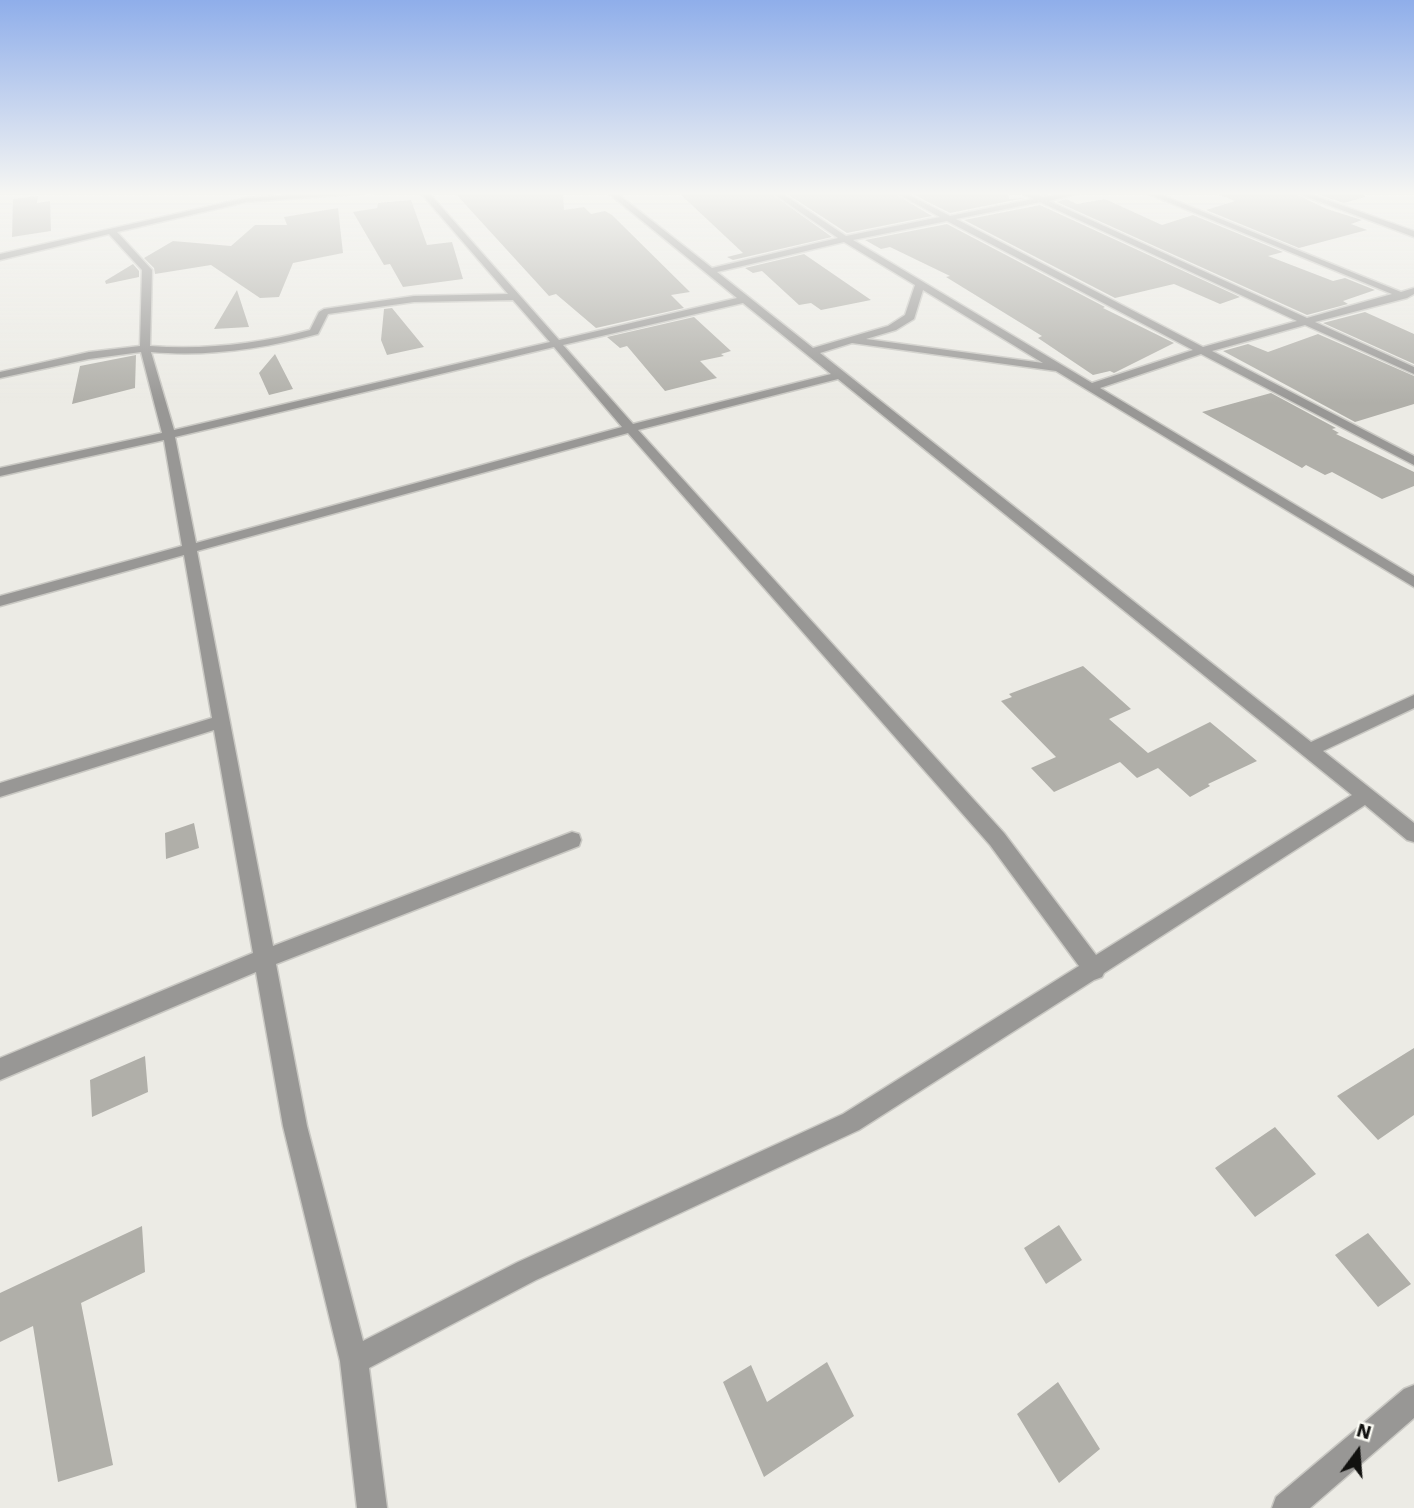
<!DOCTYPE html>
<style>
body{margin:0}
#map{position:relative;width:1414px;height:1508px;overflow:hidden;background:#ecebe5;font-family:"Work Sans",sans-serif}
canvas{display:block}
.north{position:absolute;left:1323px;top:1417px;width:70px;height:70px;-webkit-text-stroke:5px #f9f9f2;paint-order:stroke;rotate:16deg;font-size:19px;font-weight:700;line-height:28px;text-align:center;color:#11110f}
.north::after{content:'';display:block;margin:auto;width:24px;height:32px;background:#11110f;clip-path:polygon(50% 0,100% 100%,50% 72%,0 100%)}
</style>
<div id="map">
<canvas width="1414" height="1508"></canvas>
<div class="north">N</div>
</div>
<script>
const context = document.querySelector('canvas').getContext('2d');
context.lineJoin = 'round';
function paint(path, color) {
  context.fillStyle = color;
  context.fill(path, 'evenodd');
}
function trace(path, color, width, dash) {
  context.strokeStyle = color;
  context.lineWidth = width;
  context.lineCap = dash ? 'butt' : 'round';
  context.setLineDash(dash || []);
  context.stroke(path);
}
paint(new Path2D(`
 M454 192H563L564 210 584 207 591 214 605 211 612 215 690 292 671 295 684 308 596 328 556 294 549 296Z
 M678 192H769L832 237 733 260 727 257 743 253Z
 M784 192H892L932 216 847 233Z
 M908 192H1008L1009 199 1025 198 950 213Z
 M1212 192H1291L1327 209 1362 220 1351 224 1367 230 1299 248 1206 210 1235 201Z
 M1310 192H1364L1365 197 1344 203Z
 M38 196 37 203 50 201 51 231 12 237 13 199Z
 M1066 199 1077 204 1105 199 1162 225 1193 215 1283 252 1268 256 1333 281 1345 278 1375 290 1343 301 1348 304 1307 315 1057 202Z
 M411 200 427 245 452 242 463 279 403 287 390 264 384 265 353 212 377 208 378 203Z
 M1040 205 1240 297 1220 304 1174 284 1115 298 964 220Z
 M338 208 343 253 293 263 279 297 260 298 211 265 155 274 154 268 144 258 173 241 231 246 255 225H287L284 217Z
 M947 224 1105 307 1103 308 1174 343 1114 373 1110 371 1093 375 1038 338 1042 336 946 277 950 276 890 247 881 249 865 240Z
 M804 254 871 300 821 310 811 303 799 305 762 271 753 273 745 268Z
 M133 264 139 271V277L106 284 105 281Z
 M237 290 249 327 214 329Z
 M392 308 424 347 387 355 381 340 384 309Z
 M1365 312 1414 334V364L1323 323Z
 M694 317 731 351 721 354 724 356 700 361 717 378 665 391 627 346 620 348 607 337Z
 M1318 334 1414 376V404L1355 422 1223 351 1248 344 1268 352Z
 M275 354 293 389 269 395 259 373Z
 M136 355 135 388 72 404 80 366Z
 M1271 393 1336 428 1332 429 1339 433 1336 434 1414 472V486L1382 499 1332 472 1325 475 1306 465 1302 468 1202 412Z
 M1083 666 1131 709 1109 719 1148 753 1210 722 1257 761 1208 784 1210 786 1190 797 1158 768 1137 778 1120 762 1054 792 1031 768 1056 757 1001 701 1012 697 1009 694Z
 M194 823 199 848 166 859 165 833Z
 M1414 1048V1115L1378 1140 1337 1096Z
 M145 1056 148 1092 92 1117 90 1080Z
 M1275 1127 1316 1174 1255 1217 1215 1168Z
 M1059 1225 1082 1260 1046 1284 1024 1248Z
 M142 1226 145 1272 81 1303 113 1465 58 1482 33 1326 0 1342V1293Z
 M1368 1233 1411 1284 1378 1307 1335 1255Z
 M827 1362 854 1416 764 1477 723 1382 751 1365 767 1402Z
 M1058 1382 1100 1449 1059 1483 1017 1414Z`), '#b0afa9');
const minor = new Path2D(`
 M346 192H381L246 202 117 232 152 270 150 346C204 350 258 344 310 330L319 312 324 309 414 296 508 294 420 192H428L559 340 737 298 607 192H615L712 268 838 238 771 192H780L846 236 940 217 894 192H903L950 216 1033 199 1020 192H1029L1042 197 1084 192 1049 201 1307 318 1392 294 1144 192H1154L1401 292 1414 288V294L1407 298 1315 322 1414 367V374L1305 325 1212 351 1414 456V465L1201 354 1100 388 1414 576V587L1056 371 852 343 820 353 1311 742 1414 695V708L1323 751 1414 823V842L1407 840 1365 805 1104 973 1102 977 1094 980 859 1130 536 1280 369 1368 387 1508H357L340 1361 283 1126 256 972 0 1080V1058L253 953 214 730 0 797V783L212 718 184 555 0 606V596L182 546 164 440 0 476V468L162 433 141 352 89 359 0 378V372L89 352 140 346 142 270 109 234 0 260V254L246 198ZM1040 202 1297 321 1203 347 956 219ZM947 221 1193 350 1092 383 853 240ZM844 242 915 285 905 315 888 326 813 348 717 272ZM923 290 1043 363 866 339 896 330 914 319ZM513 300 550 342 174 430 151 352C208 357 263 349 318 334L328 314 414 302ZM743 303 831 374 633 424 563 345ZM554 347 622 427 196 543 175 437ZM838 379 1352 795 1096 955 1004 833 638 430ZM628 433 990 845 1079 966 843 1114 518 1262 363 1341 307 1126 276 964 579 846 581 840 579 834 572 832 273 946 197 551Z
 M1294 192H1304L1414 231V237Z
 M1414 1385V1418L1310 1508H1272L1276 1497 1404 1389Z`);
trace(minor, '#c9c8c3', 3);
paint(minor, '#989795');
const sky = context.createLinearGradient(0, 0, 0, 403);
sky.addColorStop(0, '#8faeea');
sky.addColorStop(0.48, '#f6f6f3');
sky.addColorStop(1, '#f6f6f300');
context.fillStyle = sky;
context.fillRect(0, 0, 1414, 403);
</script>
